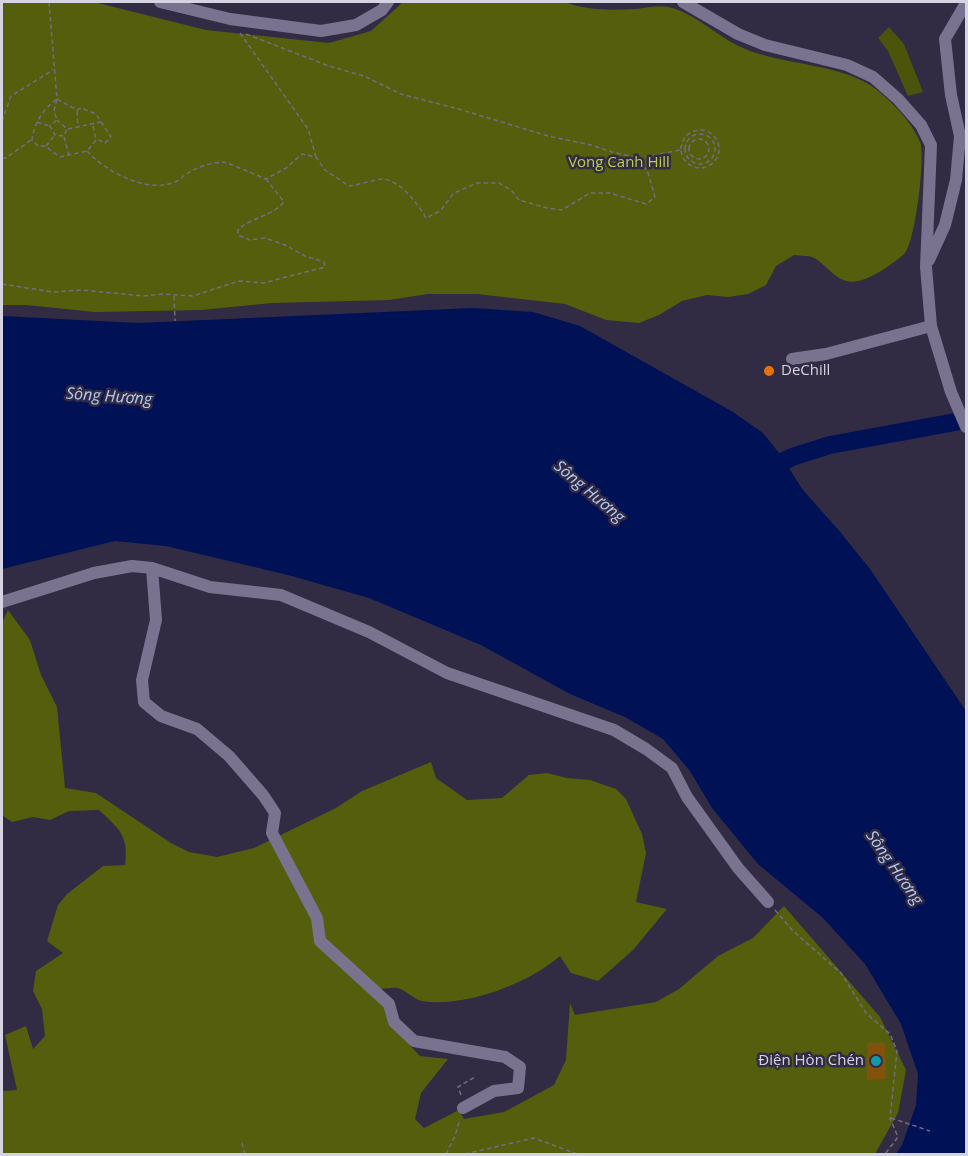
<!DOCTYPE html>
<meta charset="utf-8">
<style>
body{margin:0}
#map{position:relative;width:968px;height:1156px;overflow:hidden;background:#312b44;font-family:"Open Sans",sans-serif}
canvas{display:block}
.frame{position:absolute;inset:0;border:3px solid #d6d3e3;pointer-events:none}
</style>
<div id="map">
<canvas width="968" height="1156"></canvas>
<div class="frame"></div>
</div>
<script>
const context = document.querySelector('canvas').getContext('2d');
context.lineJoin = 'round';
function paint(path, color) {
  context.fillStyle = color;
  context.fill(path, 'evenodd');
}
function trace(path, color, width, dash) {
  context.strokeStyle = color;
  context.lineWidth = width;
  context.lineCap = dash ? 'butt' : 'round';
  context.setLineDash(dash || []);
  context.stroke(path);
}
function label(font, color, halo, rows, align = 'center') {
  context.font = font + ' "Open Sans",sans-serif';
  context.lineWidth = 5;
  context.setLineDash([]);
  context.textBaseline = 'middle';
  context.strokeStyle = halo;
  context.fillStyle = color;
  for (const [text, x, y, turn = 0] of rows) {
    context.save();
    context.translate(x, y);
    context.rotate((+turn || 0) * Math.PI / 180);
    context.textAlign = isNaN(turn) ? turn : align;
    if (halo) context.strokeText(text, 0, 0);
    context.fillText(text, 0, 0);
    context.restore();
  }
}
paint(new Path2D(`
 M889 27 904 44 923 92 908 96 888 51 878 38Z`), '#4b540a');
paint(new Path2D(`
 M2 2H94L206 30 329 43 371 31 403 2H565C586 11 614 10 636 9 646 8 658 5 668 7 696 13 717 37 743 48 783 66 844 63 877 90 893 103 912 122 920 142 926 156 915 242 905 253 896 262 871 279 858 281 838 285 831 269 816 259 811 255 801 256 794 255L776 266 766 285 748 294 728 297 707 295 682 301 659 315 639 323 606 320 565 304 477 294H428L389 300 272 303 201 310 95 312 26 305H2Z
 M8 610 30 640 41 675 57 707 65 788 96 793 171 843 189 852 217 857 254 848 336 808 362 791 431 762 436 778 467 800 502 798 529 775 547 773 567 778 590 780 616 789 626 799 642 834 646 853 636 902 667 909 633 950 598 981 571 973 560 956C528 984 464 1008 422 1001 413 999 406 990 397 988 392 987 384 989 379 989L398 1033 420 1056 448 1059 421 1093 415 1119 424 1128 459 1110 464 1119 504 1112 554 1085 566 1060 570 1003 575 1015 656 1002 679 989 718 956 753 938 784 906 880 1017 906 1070 898 1113 875 1154H2V1091L17 1090 5 1035 26 1026 33 1049 45 1036 42 1009 33 991 36 971 63 953 47 941 58 905 67 894 103 866 125 865C129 835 119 829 99 810L69 811 50 820 33 817 12 822 2 815V623Z`), '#555e0c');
paint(new Path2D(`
 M473 308 533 312 580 326 733 412 763 433 779 453 803 490 841 533 870 569 966 711V1154H896L902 1145 916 1105 918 1074 901 1024 865 964 823 918 758 864 712 808 690 771 663 739 625 717 570 694 481 645 369 598 288 575 166 546 115 541 2 569V316L138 323Z`), '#001156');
trace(new Path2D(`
 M763 472 792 457 830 445 966 420`), '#001156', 18);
paint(new Path2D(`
 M867 1043H885L886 1079 867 1080Z`), '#82510c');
trace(new Path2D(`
 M49 2 57 99 54 111 57 120 50 126 55 135 64 136 67 129 57 120
 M240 33 308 129 316 157
 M246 34 329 66 364 76 401 94 462 110 548 136 591 145 612 152 639 158 680 150
 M57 99 77 110 81 108 96 114 111 137 105 143 97 139 87 151 60 157 45 146H38L32 140C34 123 43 109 57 99Z
 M77 111 78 127
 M2 121 11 96 53 70
 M37 122 49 126
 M93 126 96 139
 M68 129 101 122
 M681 149a19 19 0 1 1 38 0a19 19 0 1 1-38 0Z
 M685 149a15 15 0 1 1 30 0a15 15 0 1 1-30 0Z
 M64 137 69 155
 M689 149a10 10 0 1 1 20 0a10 10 0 1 1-20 0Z
 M46 146 54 136
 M87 151C106 172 149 195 177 181 181 179 184 175 188 173 199 166 211 163 223 162 227 162 258 176 266 179L286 168 302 154 316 157 325 170 349 186C358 185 376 179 383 179 401 181 418 204 426 218L440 211 454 193 477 183H499L511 190 519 200 547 208 562 210 590 193H610L646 204 655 197 648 173 639 158
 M2 158H6L31 140
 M2 284 53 292 82 290 143 296 164 294 193 296 239 281 263 283 325 267 324 262 305 256 285 245 265 238 250 240 238 235V230C251 217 271 217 284 202L266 179
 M174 296 175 321
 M775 910 793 931 841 973 866 1013 890 1034 897 1051 890 1118 898 1137 885 1154
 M461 1095 458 1087 475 1077
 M891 1118 930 1131
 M242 1143 245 1154
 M446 1154 455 1136 460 1119
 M465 1154 534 1138 577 1154`), '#726d83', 1.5, [4.5, 3]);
trace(new Path2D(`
 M160 2 230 19 321 31 356 25 382 10 388 2
 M683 2 738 34 765 45 847 65 873 77 898 99 921 125 931 145 926 267 931 326 951 392 966 427
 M929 260 945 225 956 180 960 136 951 95 945 39 966 3
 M792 359 826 354 931 326
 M152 568 156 620 142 680 144 702 161 716 197 729 229 756 263 795 275 813 272 833 317 918 320 941 389 1004 394 1022 414 1041 505 1057 520 1067 518 1088 494 1091 463 1108
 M2 602 94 573 132 566 152 568 210 587 281 595 369 632 447 673 614 730 646 749 672 768 687 797 738 868 768 902`), '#797390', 12);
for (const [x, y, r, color] of [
 [769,371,6,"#e8710a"],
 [876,1061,6,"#0f9aa8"]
]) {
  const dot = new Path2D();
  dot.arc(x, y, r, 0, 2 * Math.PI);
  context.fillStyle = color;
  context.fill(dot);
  trace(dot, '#312b44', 2);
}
label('15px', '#bcce4a', '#312b44', [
 ["Vong Canh Hill",619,163]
]);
label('15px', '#d6d3e3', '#312b44', [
 ["DeChill",781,371],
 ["Điện Hòn Chén",864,1061,"right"]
], 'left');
label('italic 16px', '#b6cdf5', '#312b44', [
 ["Sông Hương",109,397,4],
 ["Sông Hương",589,492,40],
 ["Sông Hương",894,868,55]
]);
</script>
